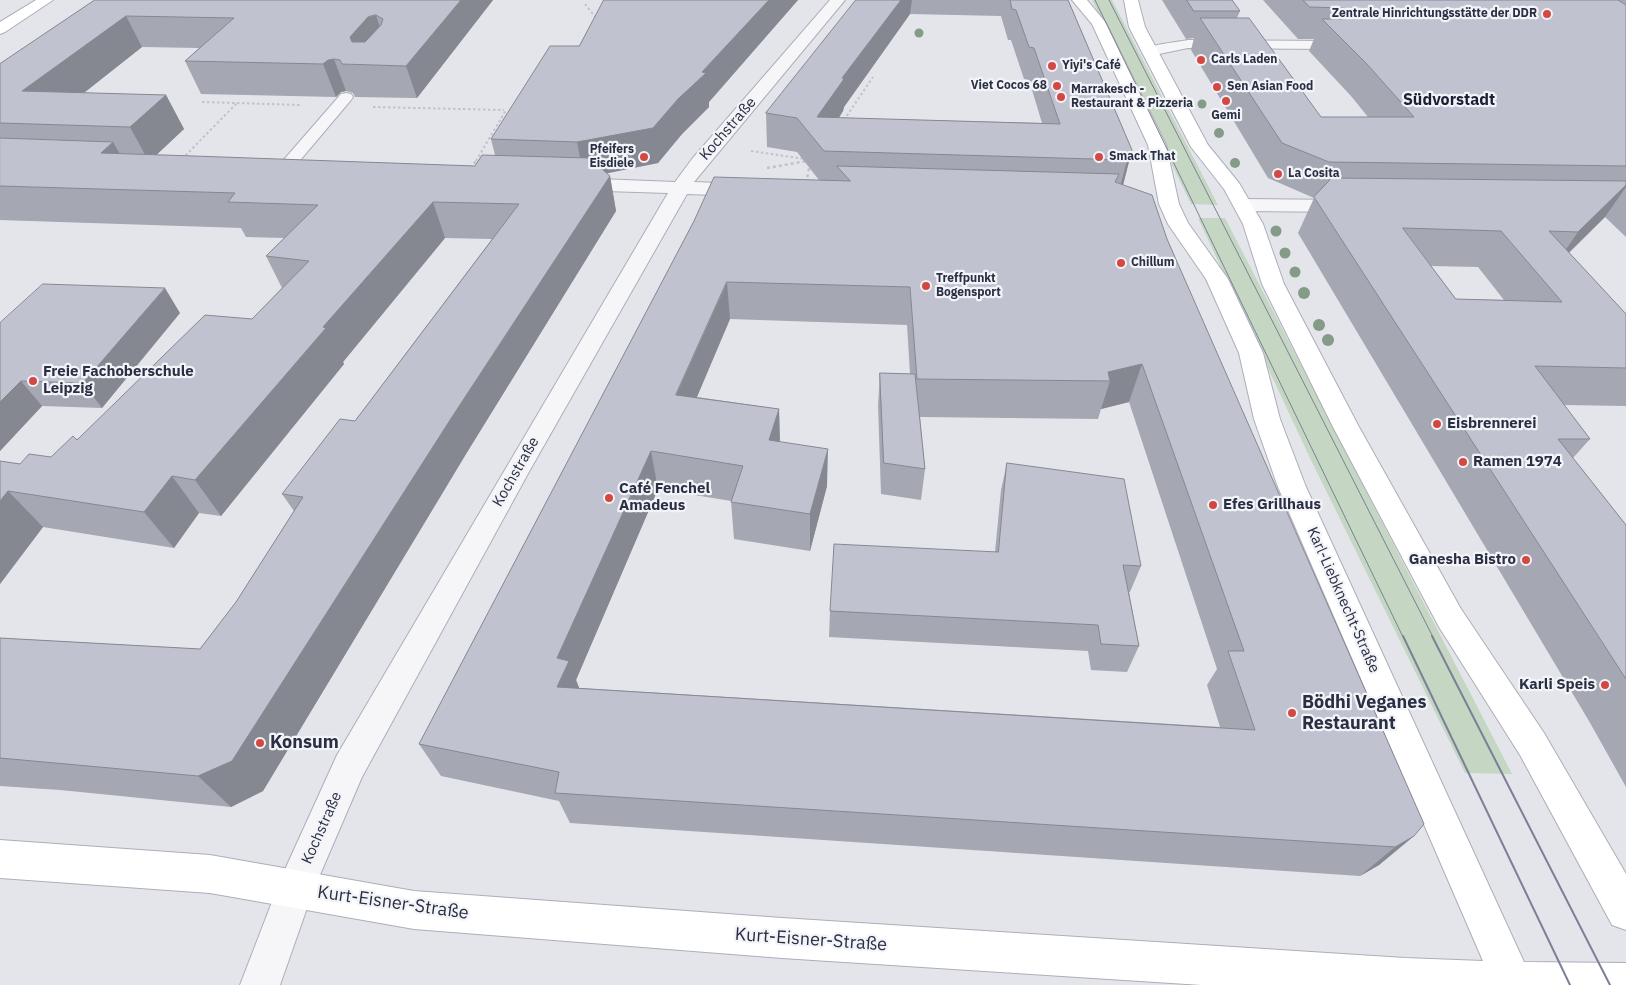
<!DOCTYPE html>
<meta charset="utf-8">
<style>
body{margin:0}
canvas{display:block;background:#e3e5eb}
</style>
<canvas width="1626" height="985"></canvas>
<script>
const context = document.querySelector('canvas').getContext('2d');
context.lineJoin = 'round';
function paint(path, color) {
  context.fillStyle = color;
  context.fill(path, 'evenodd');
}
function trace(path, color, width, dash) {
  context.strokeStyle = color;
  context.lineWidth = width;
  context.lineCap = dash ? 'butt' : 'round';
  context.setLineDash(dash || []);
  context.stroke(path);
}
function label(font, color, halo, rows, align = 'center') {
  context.font = font + ' "IBM Plex Sans",sans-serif';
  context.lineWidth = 4.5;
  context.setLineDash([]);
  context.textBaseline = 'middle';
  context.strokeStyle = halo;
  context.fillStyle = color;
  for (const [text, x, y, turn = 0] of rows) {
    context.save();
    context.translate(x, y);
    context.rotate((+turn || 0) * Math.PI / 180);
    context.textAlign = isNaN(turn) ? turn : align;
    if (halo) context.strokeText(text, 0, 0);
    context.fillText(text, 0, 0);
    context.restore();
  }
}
paint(new Path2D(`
 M1092 0H1112L1218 205 1191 204Z
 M1198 218H1225L1512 774 1465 773 1309 456Z`), '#c5d6c3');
const service = new Path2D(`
 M1188 40 1330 41 1337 45 1330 49 1188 48 1159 54H1149L1142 50C1147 45 1178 42 1188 40Z
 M346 93 351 94 353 97 351 100 286 177H274L272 174 274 171 341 94Z`);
const minor = new Path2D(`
 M830 0H845L694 182 746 184 753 186 756 190 753 194 746 196 687 194 530 470 362 777 313 891 280 985H240L282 876 337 755 668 193 574 190 567 188 564 184 567 180 574 178 675 182 692 159Z
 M1243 199 1347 200 1354 202 1357 206 1354 210 1347 212 1243 211 1236 209 1233 205 1236 201Z`);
const secondary = new Path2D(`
 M36 0H53L5 32 0 34V22Z
 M1072 0H1087L1106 23 1166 145 1179 204 1188 223 1228 279 1263 353 1280 419 1306 487 1524 962 1626 963V985H1202L782 958 414 929 210 893 0 878V840L210 855 414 891 782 918 1405 958 1483 961 1278 487 1254 419 1239 353 1206 279 1168 224 1159 204 1148 145 1092 24Z
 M1124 0H1138L1145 27 1208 145 1239 183 1263 224 1284 284 1359 427 1461 609 1544 733 1626 874V930L1612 925 1520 755 1439 627 1333 427 1262 284 1243 224 1224 189 1191 147 1129 27Z`);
trace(service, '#acaeb9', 2);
trace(minor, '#acaeb9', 2);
trace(secondary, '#acaeb9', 2);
trace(new Path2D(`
 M585 4 597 19
 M202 102 301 105
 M373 107 504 110
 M844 120 873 77
 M751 151 805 159
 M182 159 237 103
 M476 161 506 110`), '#c1c2ca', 2, [2.5, 2.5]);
trace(new Path2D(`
 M767 168 807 161
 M471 169 477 159
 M806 183 810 164`), '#c1c2ca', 2.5, [3, 3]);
paint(service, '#f6f6f9');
paint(minor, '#f6f6f9');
paint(secondary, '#fff');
trace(new Path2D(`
 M1095 0 1403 637
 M1109 0 1433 637`), '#7b8196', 1);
trace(new Path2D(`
 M1403 636 1570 985
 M1432 636 1610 985`), '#7b8196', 2);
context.fillStyle = '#849c87';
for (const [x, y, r] of [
 [919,33,4.5],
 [1202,104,4.5],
 [1219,133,5],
 [1235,163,5],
 [1276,231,5.5],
 [1285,253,5.5],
 [1295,272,5.5],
 [1304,293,6],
 [1319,325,6],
 [1328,340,6]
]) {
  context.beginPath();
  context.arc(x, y, r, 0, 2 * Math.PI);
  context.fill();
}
paint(new Path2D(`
 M95 0H493L417 98 355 97 353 93 346 91 341 92 336 97 201 94 185 61 199 48 142 47 84 93 166 95 184 129 156 155 475 166 495 155 491 139 579 46 604 0H798L709 102V107L682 134 658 163 606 173 610 176 616 211 466 454 263 791 231 807 60 790 0 786V638L200 649 236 602 294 511 282 494 355 421 492 239 445 238 343 362 344 364 221 516 199 513 174 548 43 527 0 584V461L20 464 51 457 252 319 282 288 266 256 284 238 246 237 241 228 0 220V64Z
 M856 0H1068L1132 150 1123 185 1167 239 1414 836 1379 865 1360 876 570 823 559 801 441 776 419 744 694 221 819 180 797 152 767 147 766 113ZM910 14 1001 16 1008 40H1011L1024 79 1029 80 1042 123 839 118 843 111 844 107ZM730 319 907 325 910 374 880 373 878 405 881 494 921 500 925 469 920 417 1098 419 1101 409 1129 402 1217 669 1207 685 1220 727 579 688 576 680 658 489 731 501 734 539 810 551 827 486 780 442 779 409 697 397Z
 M1162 0H1232L1240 11 1237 18 1321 117H1368L1351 96 1309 51 1314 39H1298L1263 0H1626V237L1605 217 1569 253 1626 314V406L1564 405 1590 439 1573 458 1626 525V787L1589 721 1298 233 1314 198 1268 178 1191 50 1194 38 1186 39ZM1431 266 1478 267 1504 300 1456 299Z
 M180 313 102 408 42 406 0 451V323Z
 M1007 463 1141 566 1130 592H1129L1139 646 1127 672 1091 670 1088 651 829 637 830 611 995 552 1001 490Z`), '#a5a7b2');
paint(new Path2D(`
 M461 0H493L417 98 406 66Z
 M769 0H798L709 102V107L682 134 658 163 584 178 577 142Z
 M901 0H912L910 14 844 107 843 111 820 146 817 117 842 78Z
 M376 15 386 46 360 65 350 37 368 17Z
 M126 16 142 47 43 125 22 91Z
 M334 59 346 91 341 92 336 97 323 64 328 60Z
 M166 95 184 129 149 162 130 127Z
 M113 142 133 177 101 153Z
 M1132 150 1123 185 1118 195 1127 160Z
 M610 176 616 211 466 454 263 791 231 807 198 776 452 417Z
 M1626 185V187L1605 217 1553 268 1578 232Z
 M433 202 445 238 343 362 344 364 221 516 195 480 323 327Z
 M727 282 730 319 682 432 676 395Z
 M165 288 180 313 102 408 83 383Z
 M1142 364 1129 402 1101 409 1110 381 1108 372Z
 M21 381 42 406 0 451V402Z
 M779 409 780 447 769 440Z
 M828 449 827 486 810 551V514Z
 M651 451 658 489 576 680 582 695 557 687V658Z
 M172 476 199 513 174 548 144 512Z
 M8 491 43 527 0 584V501Z
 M1414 836 1379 865 1360 876 1395 847Z`), '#868891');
const building = new Path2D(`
 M95 0H461L406 66 342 64 340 60 334 59 328 60 323 64 185 61 234 18 126 16 22 91 166 95 130 127 0 123V64ZM376 15 383 19 381 25 365 42H352L350 37 368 17Z
 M604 0H769L702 72 706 73 678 99 653 128 577 142 491 139 550 46H579Z
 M856 0H901L842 78 844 79 817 117 1060 124 1034 48 1029 47 1016 10 1012 9 1010 0H1068L1132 150 1127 160 824 151 797 118 766 113Z
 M1187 0H1232L1240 11H1194Z
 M1303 0H1618L1626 5V166L1329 162 1282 143 1200 18H1249L1321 117H1414L1366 63 1322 19H1343L1351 15V12L1343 8 1310 7Z
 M0 138 113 142 101 153 194 156 475 166 482 155 589 158 610 176 452 417 232 761 198 776 0 758V638L200 649 236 602 303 497 282 494 340 419 355 421 519 204 433 202 323 327 326 328 195 480 172 476 144 512 8 491 0 501V461L20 464 29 454 51 457 73 436 77 440 205 315 252 319 309 261 266 256 318 205 228 202 235 193 0 186Z
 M837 166 1119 174 1115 182 1152 195 1167 239 1424 824 1414 836 1395 847 555 793 559 772 419 744 694 221 714 177 850 181ZM727 282 910 287 917 379 1110 381 1108 372 1142 364 1244 651H1228L1255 730 557 687 569 661 557 658 651 451 743 466 731 502 810 514 828 449 769 440 779 409 676 395Z
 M1332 178 1626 181V185L1578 232 1549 231 1626 314V368L1535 366 1590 439H1558L1626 525V679L1314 197ZM1403 228 1501 231 1562 302 1456 299Z
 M43 284 165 288 83 383 21 381 0 402V323Z
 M880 373 915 374 925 469 884 463Z
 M1007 463 1124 479 1141 566 1123 565 1139 646 1101 644 1098 625 830 611 834 544 998 552Z`);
paint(building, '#c0c2cf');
trace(building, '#868891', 1);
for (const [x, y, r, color] of [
 [1547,14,5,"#d44844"],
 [1201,60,5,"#d44844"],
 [1052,66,5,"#d44844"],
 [1057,86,5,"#d44844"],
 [1217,87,5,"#d44844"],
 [1061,97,5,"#d44844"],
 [1226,101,5,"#d44844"],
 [644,157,5,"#d44844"],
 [1099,157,5,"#d44844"],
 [1278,174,5,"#d44844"],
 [1121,263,5,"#d44844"],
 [926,286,5,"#d44844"],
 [33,381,5,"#d44844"],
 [1437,424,5,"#d44844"],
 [1463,462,5,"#d44844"],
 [609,498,5,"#d44844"],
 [1213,505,5,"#d44844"],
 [1526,560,5,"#d44844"],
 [1605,685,5,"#d44844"],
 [1292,713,5,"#d44844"],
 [260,743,5,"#d44844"]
]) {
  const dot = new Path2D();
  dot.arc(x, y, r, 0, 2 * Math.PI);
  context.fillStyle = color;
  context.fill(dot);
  trace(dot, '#f3f4f8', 2);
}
label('bold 12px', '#2a2f44', '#f3f4f8', [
 ["Zentrale Hinrichtungsstätte der DDR",1537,14,"right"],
 ["Carls Laden",1211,60],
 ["Yiyi's Café",1062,66],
 ["Viet Cocos 68",1047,86,"right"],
 ["Sen Asian Food",1227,87],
 ["Marrakesch -",1071,90],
 ["Restaurant & Pizzeria",1071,104],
 ["Gemi",1226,116,"center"],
 ["Pfeifers",634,150,"right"],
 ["Eisdiele",634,164,"right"],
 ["Smack That",1109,157],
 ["La Cosita",1288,174],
 ["Chillum",1131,263],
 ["Treffpunkt",936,279],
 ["Bogensport",936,293]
], 'left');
label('15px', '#2a2f44', '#f3f4f8', [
 ["Kochstraße",728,129,-49],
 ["Kochstraße",516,472,-60],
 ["Karl-Liebknecht-Straße",1343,600,66],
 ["Kochstraße",322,828,-66]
]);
label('bold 15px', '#2a2f44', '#f3f4f8', [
 ["Freie Fachoberschule",43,372],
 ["Leipzig",43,389],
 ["Eisbrennerei",1447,424],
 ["Ramen 1974",1473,462],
 ["Café Fenchel",619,489],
 ["Amadeus",619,506],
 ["Efes Grillhaus",1223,505],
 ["Ganesha Bistro",1516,560,"right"],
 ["Karli Speis",1595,685,"right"]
], 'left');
label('bold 16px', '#1c2035', '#f3f4f8', [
 ["Südvorstadt",1449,100]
]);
label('bold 18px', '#2a2f44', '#f3f4f8', [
 ["Bödhi Veganes",1302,703],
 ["Restaurant",1302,724],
 ["Konsum",270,743]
], 'left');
label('18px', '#2a2f44', '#f3f4f8', [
 ["Kurt-Eisner-Straße",393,903,8],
 ["Kurt-Eisner-Straße",811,940,4]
]);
</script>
